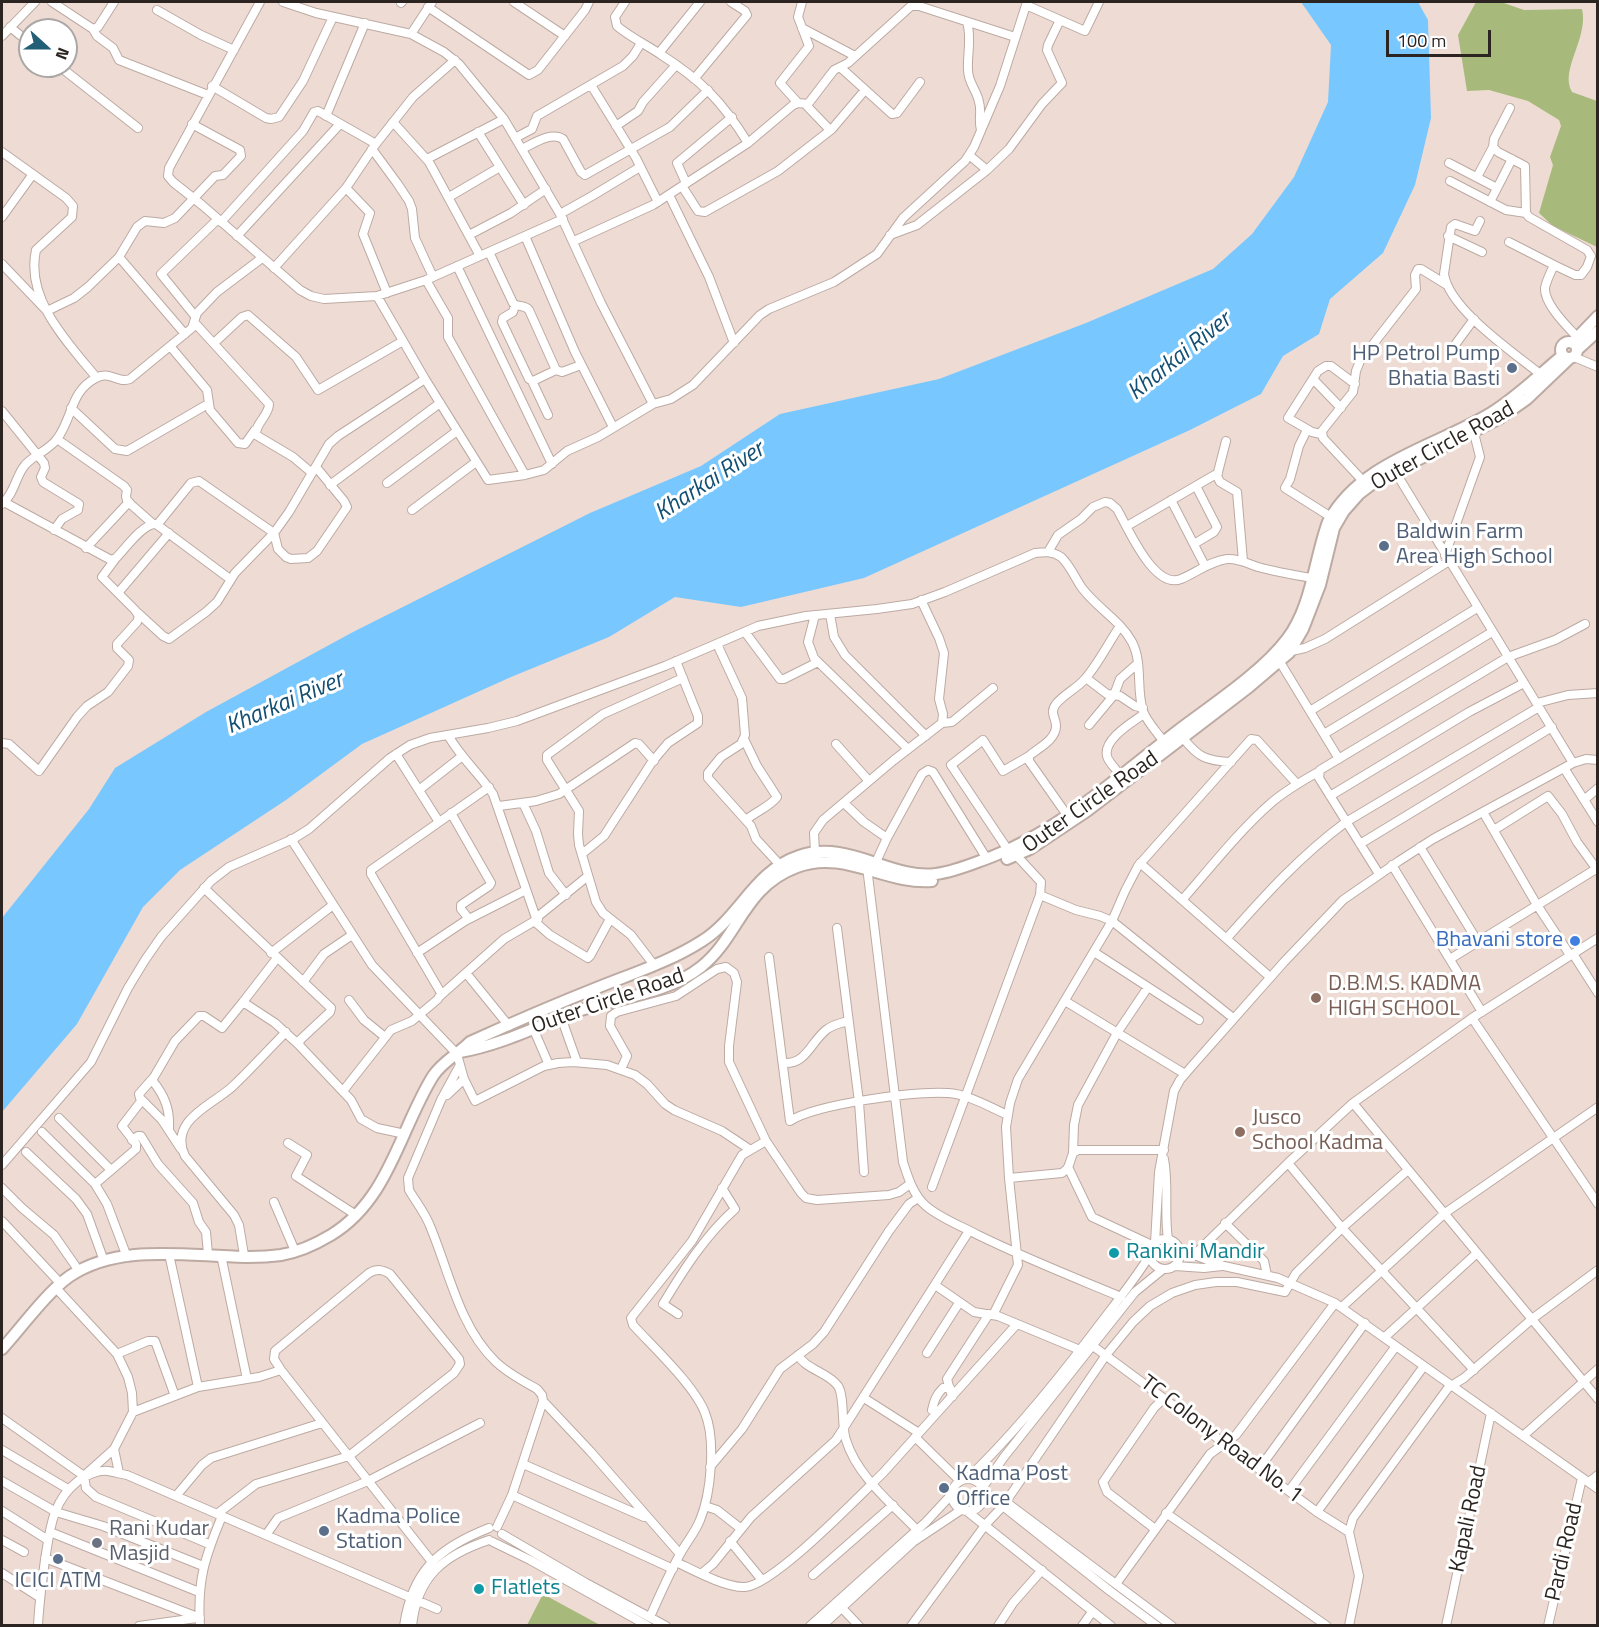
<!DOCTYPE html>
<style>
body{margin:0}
#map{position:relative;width:1599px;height:1627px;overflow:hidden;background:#eedcd4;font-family:"Titillium Web",sans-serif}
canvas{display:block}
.frame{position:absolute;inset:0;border:3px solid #2b2421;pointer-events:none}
.north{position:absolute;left:18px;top:18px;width:60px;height:60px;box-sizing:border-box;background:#fff;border:2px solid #aaa7a6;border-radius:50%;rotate:111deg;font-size:16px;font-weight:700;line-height:24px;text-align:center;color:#2b2421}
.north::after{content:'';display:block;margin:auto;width:21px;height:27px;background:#225e76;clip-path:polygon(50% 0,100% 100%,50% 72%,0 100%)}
.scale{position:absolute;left:1386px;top:30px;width:105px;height:27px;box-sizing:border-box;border:3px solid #2b2421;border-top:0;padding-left:8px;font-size:18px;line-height:21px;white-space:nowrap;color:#2b2421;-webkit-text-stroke:4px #fff;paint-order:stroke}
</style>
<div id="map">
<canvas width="1599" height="1627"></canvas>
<div class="frame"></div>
<div class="north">N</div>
<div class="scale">100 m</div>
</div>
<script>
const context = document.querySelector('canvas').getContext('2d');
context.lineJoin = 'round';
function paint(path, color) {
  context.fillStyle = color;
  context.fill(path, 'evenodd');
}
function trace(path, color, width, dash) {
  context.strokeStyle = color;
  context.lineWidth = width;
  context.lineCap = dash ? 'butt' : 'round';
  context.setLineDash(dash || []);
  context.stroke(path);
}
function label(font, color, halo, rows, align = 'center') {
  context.font = font + ' "Titillium Web",sans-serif';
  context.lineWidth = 6;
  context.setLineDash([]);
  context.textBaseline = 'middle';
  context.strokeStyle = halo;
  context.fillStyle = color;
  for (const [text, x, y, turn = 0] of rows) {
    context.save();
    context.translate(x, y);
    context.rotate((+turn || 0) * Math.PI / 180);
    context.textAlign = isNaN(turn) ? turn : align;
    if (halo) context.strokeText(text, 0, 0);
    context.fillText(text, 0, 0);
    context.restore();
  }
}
paint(new Path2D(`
 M1476 2H1501L1524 10 1582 9C1589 38 1559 70 1572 92L1597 101V247L1553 226 1539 213 1553 165 1550 157 1561 126 1559 120 1528 101 1489 90 1467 91 1458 35Z
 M543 1594 600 1625H527Z`), '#a7ba7c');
paint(new Path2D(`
 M1301 2H1418L1428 20 1431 118 1415 185 1383 253 1330 299 1319 334 1283 356 1261 394 1190 430 864 578 741 607 675 597 609 637 511 677 362 744 286 800 180 870 143 907 77 1024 2 1112V918L89 809 115 768 206 712 353 632 590 513 701 466 780 414 939 379 1086 323 1213 269 1252 234 1294 177 1328 102 1331 45Z`), '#78c7ff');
const street = new Path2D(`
 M52 2 93 29 98 27 114 2
 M260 2 169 168 168 176 173 182 202 205 300 290 311 296 324 299 377 296 426 280 563 219
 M283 2 316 13 411 34 444 52 459 64 504 119 560 214 601 303 653 404 671 399 693 385 760 315 769 309 834 282 877 254 903 218 965 161 974 147 1000 86 1027 2
 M514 2 565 36
 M401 3 402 2
 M1026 5 1085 31 1099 2
 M428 7 529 75 538 70 585 10 589 2
 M157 10 201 35 234 50
 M967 22C972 38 967 54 968 70 968 83 977 90 979 102 982 111 978 120 981 130
 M10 27 30 43
 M802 28 855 56
 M93 29 97 36 113 48 119 60 208 95
 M411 34 432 2
 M2 36 35 2
 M659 53 700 2
 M59 66 138 128
 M840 67 892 114 897 113 920 82
 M694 79 747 15 745 11 731 2
 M591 85 636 158 658 202
 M212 86 266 118 271 119 279 117 303 81 333 17
 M798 103 780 83 809 46 798 17 802 2
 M805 104 830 130
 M1510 108 1494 139 1493 147 1498 152 1525 166 1526 213 1529 217 1587 250 1591 256 1587 267 1581 275H1575L1554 265C1551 272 1546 281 1545 288 1544 304 1567 326 1577 337
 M326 116 365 23
 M393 122 429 162 480 256
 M616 126 638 111 643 102 676 65
 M478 132 524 205
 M515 138 532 129 537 116 623 66 633 56 641 43
 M748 143 793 105 798 103 808 104 834 70 848 63 911 6H919L1015 37
 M372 149 397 183 409 201 412 209 415 238 433 277
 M522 149C533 144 551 131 563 139L581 172 585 175 670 127 708 90
 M2 152 66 198 73 206 72 217 36 250C25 299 68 343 96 377
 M427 159 504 119
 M1449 163 1497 188
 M987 170 1009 149 1042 104 1062 83 1047 50 1048 45 1060 20
 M1477 177 1493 147
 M1450 181 1506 210 1526 213
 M686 183 677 163 732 117
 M682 186 698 211 705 212 778 171 832 129 865 90
 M346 188 370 213 363 234 387 293
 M669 195 709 277 734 343
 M449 197 500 167
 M1490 202 1512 159
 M560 214 592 196 640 167
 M2 217 33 174
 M1480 221 1475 231 1455 224 1451 227 1444 274C1449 309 1513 352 1540 374
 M221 222 303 131 314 112 318 111 376 144
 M469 235 511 213 546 189
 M890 235 917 225 987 170 969 155
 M237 236 340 124
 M525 236 575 352 613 427
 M1448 236 1482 252
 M574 241 653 205 748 143C722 101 701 80 660 54 645 44 630 37 617 26L615 17 625 2
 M1509 242 1554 265
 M489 252 513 303C518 308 524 304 529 310L556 370 562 372 581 365
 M119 257 185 334
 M2 264 47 311 74 298 88 287 119 257 137 227 145 221 164 223 175 218 215 176 223 175 241 156 240 150 192 124
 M457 266 552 464
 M274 268 346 188 375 145 413 97 455 60
 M426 280 448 318V337L525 475
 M377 296 425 379 488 480 525 475 544 470 567 451 598 437 653 404
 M515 305 513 312 503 318 502 322 529 379 533 381 556 370
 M195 316 161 274 218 219
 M194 322 269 404C269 416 255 423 256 435L293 457 312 473
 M214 343 242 317 248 315 296 357 318 390 403 341
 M170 346 207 390 210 410 238 443 245 444 255 430
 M1449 353 1474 319
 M1574 357 1598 367
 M1313 379 1341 408
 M532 381 548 415
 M71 408 115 449 127 451 208 404
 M2 411 44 463 45 468 41 477 43 482 79 504 78 510 62 519 54 530
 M1307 430 1299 446 1290 479 1285 488 1331 517
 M1321 434 1312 432 1288 418 1318 371 1326 366H1331L1355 384
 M57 439 124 486 127 490 126 496 127 501 152 523
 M1226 441 1217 476 1220 482 1237 492 1243 561
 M1393 468 1573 763
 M1363 481 1323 438 1322 431 1353 392 1356 371 1360 361 1416 289 1415 275 1418 269H1421L1447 285
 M387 483 457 431
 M330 485 440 403
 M1171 500 1205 566
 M4 502 111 560 116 558C125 549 143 523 156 524L230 579
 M2 504C15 493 15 477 25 465 34 455 49 450 57 439 73 418 70 391 96 378 109 370 118 384 130 379L192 328 197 313 217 292 262 258
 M412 510 476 462
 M157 525 191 483 199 481 274 533 278 549 286 557 291 559 308 558 317 551 347 507 344 501 316 467
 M1127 526 1218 473
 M1194 544 1214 532 1217 527 1196 486
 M86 548 129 502
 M1048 552 1058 535 1081 519 1093 507 1105 502 1110 503 1117 509C1128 528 1154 590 1181 579 1196 573 1210 561 1227 559 1239 558 1248 564 1258 567 1276 572 1294 575 1312 578
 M1445 555 1480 457 1474 433
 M118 593 169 533
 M138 613 163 636 169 639 206 612 217 602 235 573 274 533 289 512 329 444 338 436 425 379
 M830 614 834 637 845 655 926 736
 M815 615 808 642 814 658 908 749
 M745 632 780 679H784L818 662
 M717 644 742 698 745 735 741 744 721 757 708 773V778L751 826 756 839 780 865
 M1287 652 1305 648 1325 639 1449 561
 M1280 662 1339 759
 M1086 678 1107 694 1120 696 1135 706 1143 708
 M1537 703 1568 695 1598 693
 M1310 711 1477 608
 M942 723 952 722 993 688
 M1089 725 1114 695 1120 679 1137 664
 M1324 734 1492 632
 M448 735C460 757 479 773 493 794L536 918 588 876
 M1183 738C1198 757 1206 761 1231 762
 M744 739 757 766 777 797C771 806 755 812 746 820
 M2 743 9 744 39 771 77 717 87 706 108 692 128 666 129 660 117 648V644L137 622 139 616 135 610 102 577 116 558
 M836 744 869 781
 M396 754 439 822
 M1564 768 1598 822
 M1121 776C1117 770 1108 762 1107 756 1103 739 1133 722 1144 714
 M419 790 461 757
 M1330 796 1469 712 1524 683
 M1584 800 1598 788
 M523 803 536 831 549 873 566 895
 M844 803 864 822 887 838
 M499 806 536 801 559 794 635 743 639 744 654 761
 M1483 812 1537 905 1570 955
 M451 813 491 883 489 886 461 905V909L469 919
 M1067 815 1029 761V756C1038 748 1056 740 1056 726 1056 717 1049 713 1056 704 1064 694 1076 689 1084 680 1097 666 1109 642 1120 626
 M1494 830 1548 796 1562 814 1577 842 1598 871
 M291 839 372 965 457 1054 464 1079 475 1101 544 1066 558 1063 573 1062 607 1065 635 1075 647 1084 665 1104 674 1110 722 1131 749 1149
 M1360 844 1552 727
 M1420 847 1478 942
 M1008 850 951 765 983 740 1003 771 1029 756
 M815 852 814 833 823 820 894 760 942 723 943 714 939 699 944 653 939 638 921 600
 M582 854 604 836 652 762 668 743 698 723V716L676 661
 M876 862 887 838 922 774 928 770 933 772 987 859
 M1140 863 1270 977
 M1392 865 1482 1012
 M867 867 903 1162C908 1177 913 1195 926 1206 940 1218 961 1226 978 1235 1025 1258 1073 1277 1121 1297
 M1379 874 1319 778 1320 770 1508 657 1555 640 1585 624
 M204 888 331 1008 330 1012 300 1040 299 1045 351 1100 361 1119 377 1128 405 1134
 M1040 895 1076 910 1100 916 1112 921 1233 1018
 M1183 899C1211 867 1239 831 1271 803 1286 790 1302 781 1318 772
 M534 921 550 935 588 958 590 956 610 919
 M837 928 859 1102 864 1172
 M1227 938C1265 895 1300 856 1346 822L1539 707
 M1094 952 1199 1020
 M271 953 333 905
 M417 953 465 921 526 890
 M1573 954 1598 993
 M769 957 790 1121C816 1104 915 1091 948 1093 968 1094 989 1107 1008 1115
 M277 958 243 1002 275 1023 299 1045
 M1450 959 1596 869
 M654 965 631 935 603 913 596 902 579 845 578 834 579 811 547 760V755L603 714 683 678
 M466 973 509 1026
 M303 982 324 954 352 935
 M440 996 504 939 538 919
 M349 1000 364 1020 385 1037
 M1065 1001 1185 1074
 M561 1017 577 1062
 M1472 1018 1598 1204
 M533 1028 549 1065
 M783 1063C806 1065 810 1043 826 1030 832 1025 840 1023 848 1021
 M460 1065 441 1100 408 1178 409 1190C416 1202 425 1213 430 1226 449 1271 459 1326 495 1361 507 1373 523 1381 537 1389L542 1395 543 1401 512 1495 497 1527
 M621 1069 627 1056 610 1026 611 1016 617 1012 676 996 717 969 726 967 734 973 737 982 729 1046V1062L766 1141 801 1193 806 1198 817 1200 889 1195 899 1192 910 1184
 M152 1080C165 1096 170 1109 169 1129
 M343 1091 391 1030 412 1021 438 999 441 993 371 874V870L489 787
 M447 1095 464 1079
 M1353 1103 1598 1399
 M59 1118 111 1170
 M42 1132 95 1184 107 1204 127 1257
 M132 1140 138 1136H141L158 1164 193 1203 199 1222 206 1232 208 1254
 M288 1143 307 1155 296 1176 356 1215
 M181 1149 162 1120 140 1098 139 1094 154 1077 175 1041 199 1016H204L222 1028 243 1002
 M26 1152 76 1199 87 1214 104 1261
 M1073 1153 1074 1125 1078 1105 1117 1033 1148 987
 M1164 1159C1169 1186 1164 1213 1168 1239
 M1288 1163 1342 1228 1474 1370
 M2 1165 91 1062 128 988 145 960 161 937 211 881 229 867 293 839 309 829 390 758 410 745 430 738 488 728 517 721 665 666 758 626 806 616 877 609 912 604 945 592 1035 553C1044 552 1053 551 1061 557 1070 565 1075 578 1082 588 1097 608 1120 620 1132 642 1143 663 1136 689 1143 711 1147 722 1157 732 1164 742
 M1068 1167 1092 1217 1152 1245
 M1009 1178 1062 1173 1068 1168 1073 1153 1078 1150H1164
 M95 1184 136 1149V1144L122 1126 142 1100
 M932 1187 1040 895 1041 882 1016 855
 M2 1188 22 1208 54 1235 79 1271
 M274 1202 295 1251
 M2 1221 60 1283
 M1225 1223 1264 1261 1267 1275
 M1150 1254a15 15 0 1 1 30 0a15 15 0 1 1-30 0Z
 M1155 1243 1159 1172 1174 1091 1180 1080 1192 1066 1284 962 1343 900 1399 861 1433 839 1573 763 1586 759 1598 760
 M169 1254 198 1387
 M1180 1254 1194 1255 1224 1266 1278 1278 1335 1303 1598 1489
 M221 1255 247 1379
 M244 1255 239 1225 234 1215 185 1156C168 1120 213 1105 233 1086 251 1069 268 1050 286 1032
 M1194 1255 1288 1163 1353 1103 1472 1018 1598 938
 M1175 1266 1204 1268 1222 1266
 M935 1285 974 1312 998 1316 1080 1350
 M56 1288 117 1354 128 1377 132 1393 133 1412 114 1449 119 1473
 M1342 1307 1445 1213 1598 1107
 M678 1314 663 1304C684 1269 705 1236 735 1209L722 1188
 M993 1315 1018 1265 1009 1178 1006 1127 1010 1103 1018 1079 1112 921 1125 891 1138 866 1251 739 1257 740 1297 784
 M1385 1337 1477 1253
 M1093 1346 1317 1512 1349 1532
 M927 1353 959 1303
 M117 1354 148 1341H155L175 1396
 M798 1355C806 1370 828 1372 838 1386 845 1397 841 1426 846 1440 857 1476 892 1504 917 1530
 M952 1397 947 1379 989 1314
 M864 1398 919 1433
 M543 1401 590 1451 680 1554
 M932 1410C934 1401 936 1395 943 1388H950
 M133 1412 198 1387 259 1377 281 1370 432 1562
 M2 1418 84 1476 86 1488 96 1497 209 1544
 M1523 1436 1598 1369
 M915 1437 960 1481
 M2 1450 68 1489
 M523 1464 644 1517
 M710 1467 742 1429 780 1369 813 1344 824 1332 889 1231 909 1204 918 1198
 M1259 1469 1365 1323
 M85 1475 114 1449
 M952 1495a16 16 0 1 1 32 0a16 16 0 1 1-32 0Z
 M967 1479C1013 1435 1052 1387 1090 1337 1110 1310 1132 1284 1150 1255
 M2 1481 56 1512 103 1526 203 1566
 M1589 1482 1598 1475
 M983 1487 1004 1457 1135 1292 1162 1270
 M984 1491 1110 1591 1157 1626
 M1289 1491 1396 1346
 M512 1495 673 1569
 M176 1496 202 1465 211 1458 322 1423
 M1010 1505 1172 1626
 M705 1506 717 1510 740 1528
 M2 1511 48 1540
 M968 1512 1111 1626
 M1317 1512 1424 1366
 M1166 1513 1327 1626
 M217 1514 256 1484 349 1456 454 1373 460 1364 459 1359 390 1274C382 1269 377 1269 369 1273L275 1351 274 1359 281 1370
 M1155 1529 1107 1492 1103 1482 1154 1408 1161 1401 1166 1400
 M50 1532 199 1592
 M502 1534 586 1583 666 1626
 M266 1535 278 1518 368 1481 480 1423
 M2 1540 24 1552
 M730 1541 762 1580
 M493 1542 530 1560 648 1626
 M45 1558 200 1618
 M676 1562C693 1570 726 1588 745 1587 774 1585 859 1496 883 1473L1017 1324
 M2 1573 39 1597
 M702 1573 713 1564 751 1517 836 1440 969 1231
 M813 1575 893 1505
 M1116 1584 1210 1454 1236 1435 1335 1303
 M842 1608 859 1626
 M650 1617C659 1597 668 1576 679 1556 685 1544 695 1533 700 1520 711 1494 716 1440 705 1413 695 1386 653 1347 633 1325L631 1318 692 1241 742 1155 766 1141
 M38 1626C39 1603 42 1582 45 1560 50 1529 52 1501 78 1481 86 1475 98 1470 108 1471 114 1472 121 1474 127 1475L437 1609
 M139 1626 197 1618
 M200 1626C197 1580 205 1557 222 1516
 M404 1626C412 1571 438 1548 489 1528
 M412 1626C417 1576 444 1555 489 1540
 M810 1626 926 1522 952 1494
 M822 1626 913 1542 961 1510
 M911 1626 986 1524 1003 1506 1106 1355 1133 1322 1150 1306 1172 1293 1195 1285 1216 1282H1237L1285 1292 1296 1273 1342 1228 1408 1170
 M998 1626 1013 1603 1042 1570
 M1082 1626 1092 1612
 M1349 1626 1359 1576 1349 1532 1353 1518 1448 1388 1464 1378 1532 1319 1598 1270
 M1446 1626 1491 1413
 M1548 1626 1582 1478`);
const secondary = new Path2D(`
 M1561 350a8 8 0 1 1 16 0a8 8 0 1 1-16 0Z
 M1572 343 1598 316
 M1577 350 1598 331
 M1007 859 1030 849 1087 811 1249 687 1289 653 1303 629 1310 611 1320 585 1334 528 1344 511 1359 494 1376 481 1500 418 1527 399 1570 358
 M460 1052C502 1045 541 1024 581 1010 621 997 667 994 701 967 739 937 743 887 797 867 844 849 886 885 932 881
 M2 1349C21 1328 48 1291 70 1276 130 1236 215 1264 281 1255 299 1252 316 1244 331 1235 389 1200 400 1129 433 1076 442 1062 458 1054 470 1042 512 1023 556 1004 599 987 634 973 671 961 702 941 740 917 754 871 799 856 848 839 891 880 936 874 952 872 967 866 983 860 1058 833 1117 777 1180 729 1213 704 1262 672 1287 639 1312 606 1314 560 1328 522 1361 461 1435 447 1491 413 1517 397 1539 375 1563 355`);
trace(street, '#bcaaa3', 10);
trace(secondary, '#bcaaa3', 14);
trace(street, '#fff', 8);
trace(secondary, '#fff', 10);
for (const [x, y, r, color] of [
 [1512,368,6,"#5c6f8a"],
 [1384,546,6,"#5c6f8a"],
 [1575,941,6,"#3f7fe0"],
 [1316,998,6,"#8d6e63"],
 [1240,1132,6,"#8d6e63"],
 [1114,1253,6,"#0f9aa8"],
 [944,1488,6,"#5c6f8a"],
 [324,1531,6,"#5c6f8a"],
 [97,1543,6,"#6b7280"],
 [58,1559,6,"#5c6f8a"],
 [479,1589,6,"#0f9aa8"]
]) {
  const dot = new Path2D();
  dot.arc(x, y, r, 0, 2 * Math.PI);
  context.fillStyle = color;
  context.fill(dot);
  trace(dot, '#fff', 2);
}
label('22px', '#4e5e75', '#fff', [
 ["HP Petrol Pump",1500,355,"right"],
 ["Bhatia Basti",1500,380,"right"],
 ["Baldwin Farm",1396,533],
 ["Area High School",1396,558],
 ["Kadma Post",956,1475],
 ["Office",956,1500],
 ["Kadma Police",336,1518],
 ["Station",336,1543],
 ["ICICI ATM",58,1582,"center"]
], 'left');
label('22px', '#2b2421', '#fff', [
 ["Outer Circle Road",1443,447,-29],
 ["Outer Circle Road",1091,803,-35],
 ["Outer Circle Road",608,1002,-19],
 ["TC Colony Road No. 1",1221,1440,37],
 ["Kapali Road",1469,1519,-78],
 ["Pardi Road",1565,1552,-77]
]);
label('22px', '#366cbe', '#fff', [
 ["Bhavani store",1563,941]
], 'right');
label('22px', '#785e54', '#fff', [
 ["D.B.M.S. KADMA",1328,985],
 ["HIGH SCHOOL",1328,1010],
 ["Jusco",1252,1119],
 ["School Kadma",1252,1144]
], 'left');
label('22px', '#0d838f', '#fff', [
 ["Rankini Mandir",1126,1253],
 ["Flatlets",491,1589]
], 'left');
label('22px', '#5b616d', '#fff', [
 ["Rani Kudar",109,1530],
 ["Masjid",109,1555]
], 'left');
label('italic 24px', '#124f73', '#fff', [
 ["Kharkai River",1180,357,-39],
 ["Kharkai River",710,482,-33],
 ["Kharkai River",285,704,-23]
]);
</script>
